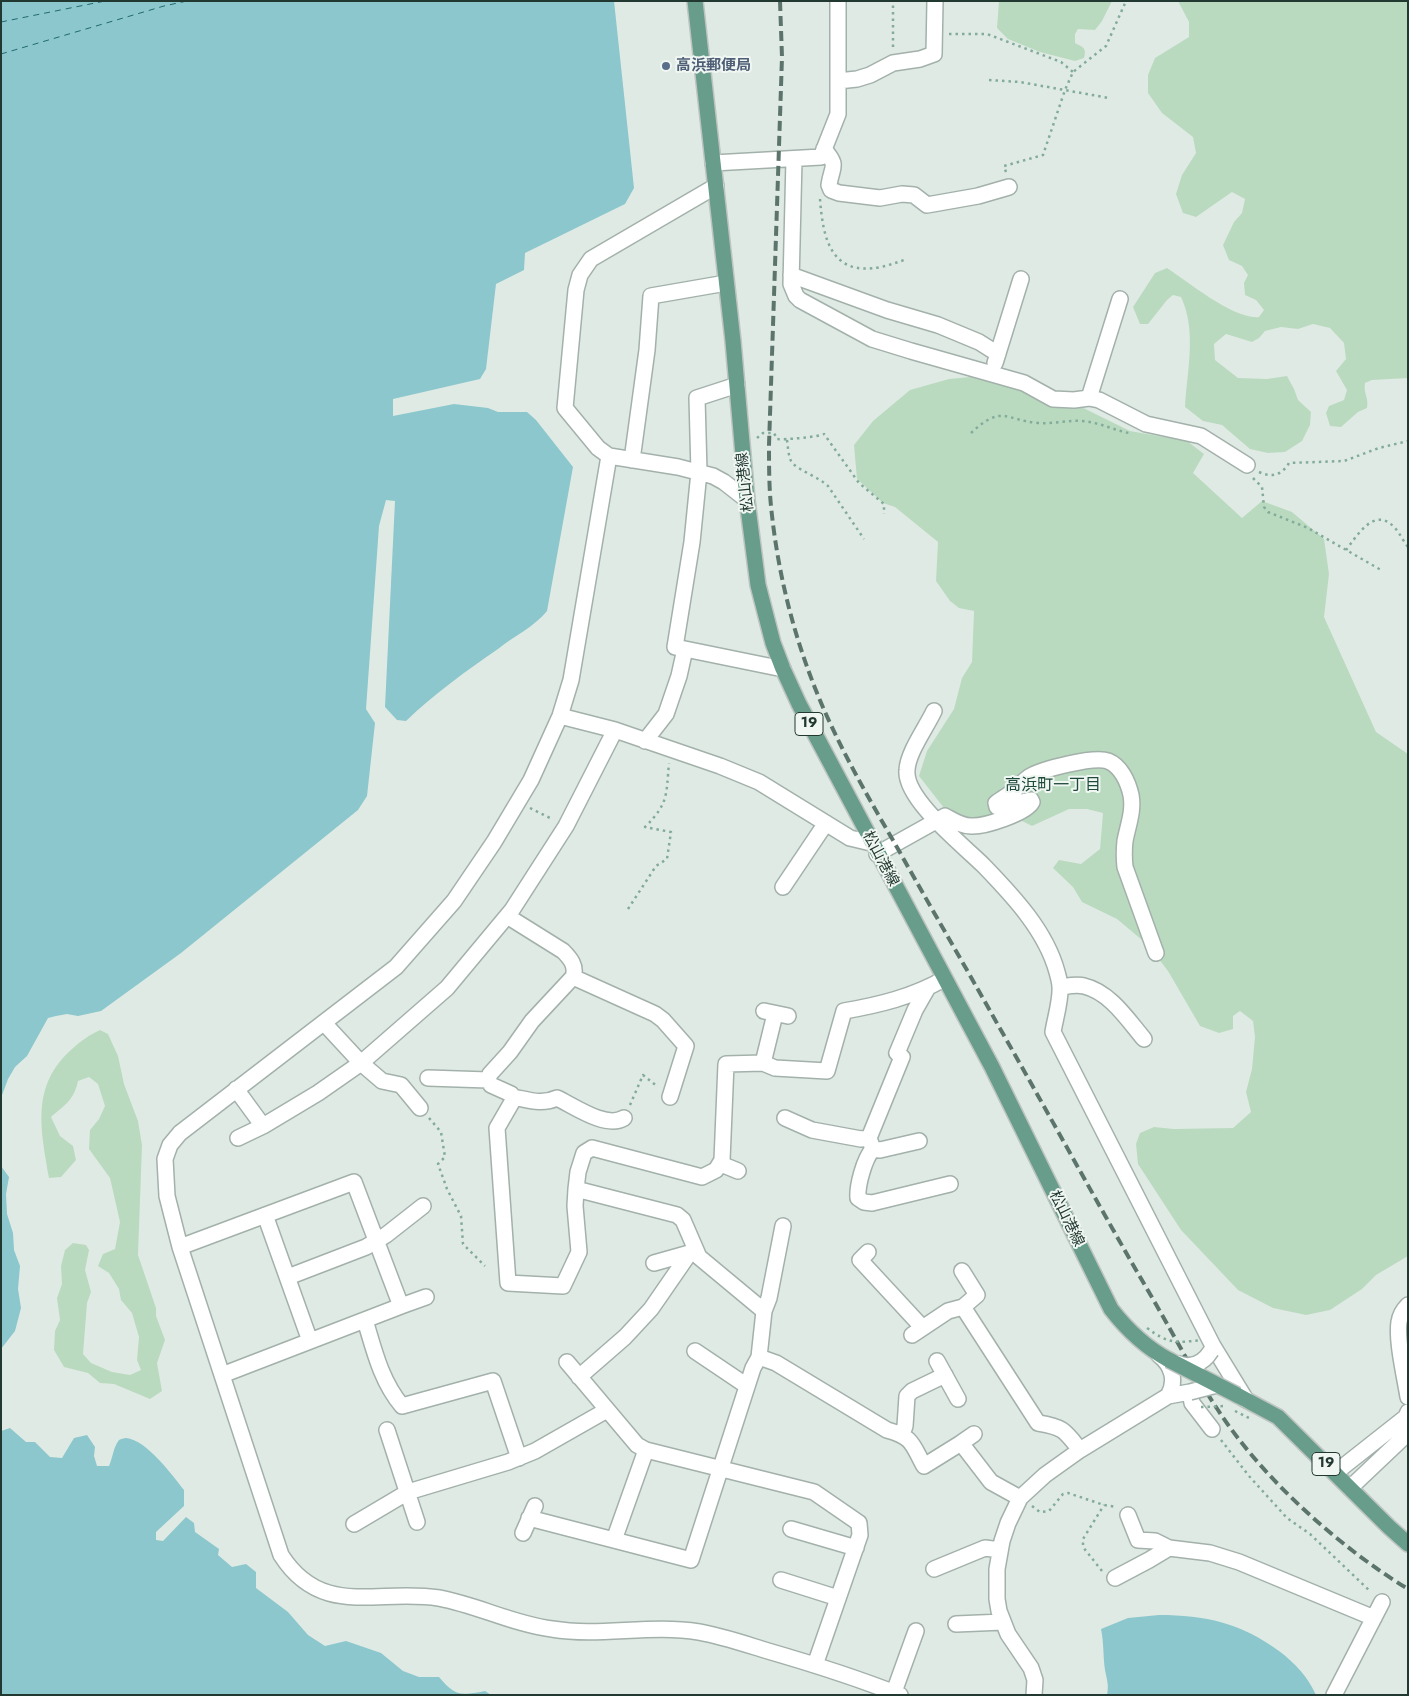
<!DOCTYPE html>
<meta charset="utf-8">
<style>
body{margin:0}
#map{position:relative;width:1409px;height:1696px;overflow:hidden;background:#e0eae4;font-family:Jost,sans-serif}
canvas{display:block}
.frame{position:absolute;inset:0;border:2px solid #223931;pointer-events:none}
</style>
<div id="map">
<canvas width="1409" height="1696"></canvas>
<div class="frame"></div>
</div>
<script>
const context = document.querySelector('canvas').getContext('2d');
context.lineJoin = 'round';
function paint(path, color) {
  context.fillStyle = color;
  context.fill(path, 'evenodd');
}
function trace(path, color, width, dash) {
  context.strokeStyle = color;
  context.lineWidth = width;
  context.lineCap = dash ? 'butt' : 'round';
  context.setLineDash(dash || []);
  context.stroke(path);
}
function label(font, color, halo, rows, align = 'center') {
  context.font = font + ' Jost,"Noto Sans JP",sans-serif';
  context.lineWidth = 4;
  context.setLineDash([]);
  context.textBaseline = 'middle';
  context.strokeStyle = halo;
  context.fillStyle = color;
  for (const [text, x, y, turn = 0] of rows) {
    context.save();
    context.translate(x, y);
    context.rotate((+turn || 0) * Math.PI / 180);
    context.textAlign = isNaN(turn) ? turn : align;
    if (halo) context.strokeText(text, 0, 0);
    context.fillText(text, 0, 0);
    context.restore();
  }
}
paint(new Path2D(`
 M999 1H1112L1102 21 1095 30 1078 29 1075 34V43C1083 47 1087 48 1084 58L1075 61 1040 52 1008 39 997 28Z
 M1178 1H1408V378L1372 380 1365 383C1363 393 1369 397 1367 408L1358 412 1341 427 1330 426 1326 413 1329 406 1344 400 1347 390 1336 371 1346 359 1344 343 1330 328 1313 324 1298 329 1281 327 1265 331 1259 338 1252 342 1226 334 1214 344 1215 360 1238 378 1267 379 1287 376 1294 389 1298 400 1311 412 1310 425 1302 441 1285 452 1268 453 1250 449 1222 425 1203 421 1185 407C1187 371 1197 331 1181 297L1173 295 1167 300 1148 324H1140L1133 307 1155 273 1167 268C1188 282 1235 320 1259 317L1264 310 1256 300 1245 295 1244 283 1248 275 1242 266 1229 260 1223 245 1234 222 1242 213 1245 199 1232 192 1196 217 1183 213 1176 194 1182 175 1196 153 1193 137 1162 113 1148 93V75L1155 58 1189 37V22Z
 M1001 374 1043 388 1130 431 1187 441 1204 454 1193 473 1242 518 1262 501 1292 512 1324 539 1329 574 1324 617 1376 732 1408 754V1256L1376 1275 1362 1289 1330 1310 1306 1315 1273 1308 1238 1290 1181 1230 1138 1164 1136 1144 1140 1133 1154 1127 1174 1129 1233 1128 1251 1112 1246 1092 1252 1069 1255 1037 1253 1021 1240 1011 1233 1016V1029L1219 1033 1200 1026 1168 971 1148 945 1117 919 1082 902 1073 887 1053 868 1059 860 1081 864 1100 849 1103 813 1087 809H1069L1032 826 1018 819 976 823 944 808 919 776 927 751 954 709 962 678 972 662 974 611 959 608 950 601 936 581 938 542 895 507 883 503 857 479 854 445 873 421 910 390 949 379Z
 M100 1030 108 1034 118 1056 124 1084 138 1121 142 1145 138 1255 156 1308V1316L165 1340 157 1363 162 1391 150 1399 114 1384 100 1383 88 1373 64 1367 54 1350 55 1331 60 1320 57 1298 62 1284 61 1266 65 1250 73 1243 86 1245 89 1250 85 1270 91 1292 87 1303 83 1354 91 1363 112 1372 130 1375 141 1370 137 1360 139 1337 132 1313 121 1300 119 1289 109 1273 98 1266 103 1254 115 1249 120 1222 110 1178 89 1149 90 1130 99 1119 105 1106 98 1084 89 1077 78 1081C74 1100 65 1105 51 1117L60 1136 73 1146 76 1160 61 1177 49 1178C41 1130 30 1086 72 1049 81 1041 89 1035 100 1030Z`), '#badac0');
paint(new Path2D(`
 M1 1H614L634 188 625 204 525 253 524 270 496 284 486 369 480 379 393 399V416L454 404 488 408 498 412H527L536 420 573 467 547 611C534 627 514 636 498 649 466 671 434 694 406 721L397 720 385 707 395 501 386 500 379 526 366 709 375 723 367 796 358 810 181 953 101 1011 78 1016 67 1014 56 1016 48 1018 27 1056 15 1067 8 1079 1 1098Z
 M1 1166 9 1177 6 1194 7 1214 13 1233 14 1250 20 1266 18 1289 21 1308 15 1331 1 1349Z
 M10 1428 26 1442H35L50 1457 62 1458 74 1438 87 1435 95 1447 94 1456 97 1466H109C113 1457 113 1448 119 1440 121 1439 124 1438 126 1438 147 1440 172 1475 184 1490V1506L156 1532V1540L163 1541 186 1517 194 1523 195 1532 219 1549 218 1555 232 1567 246 1564 256 1572V1588L288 1612 308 1635 325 1646 346 1641 381 1653 403 1671 419 1677H439C455 1696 460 1696 485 1691L491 1695H1V1431Z
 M1159 1615C1205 1615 1241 1623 1279 1651 1295 1663 1308 1677 1316 1695H1107C1109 1685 1107 1680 1105 1670 1103 1657 1104 1643 1101 1629L1128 1618Z`), '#8bc7cc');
trace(new Path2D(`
 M1 22 105 1
 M1 54 164 6 187 1`), '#206a70', 1, [6, 5]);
const minor = new Path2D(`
 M838 81 857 79 870 75 893 63 920 59 934 54 935 1
 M824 149C839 167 832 165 829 185L831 190 839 193 880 198 902 194 914 195 927 205 978 196 1009 187
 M794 159 791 284 796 296 800 300 872 339 911 351 1024 383 1053 399 1074 400 1089 398 1099 400 1146 424 1201 436 1247 465
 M713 163 821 157 838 114V1
 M716 186 591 259 580 275 576 290 565 408 598 448 609 456 678 467 713 476 724 482 747 500
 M791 275 887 310 938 325 979 342 998 354
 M995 363 1021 279
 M1089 398 1120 299
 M609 456 571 680 560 716 531 780 494 842 454 901 396 967 180 1133 170 1145 165 1159 167 1196 180 1247 281 1555C322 1619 378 1588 439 1598 477 1605 513 1624 552 1629 600 1637 650 1624 699 1632 722 1636 745 1644 768 1651 813 1664 857 1678 900 1695
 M632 460 647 350 651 296 726 283
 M685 649 783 669
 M934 711C926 728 908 752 907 770 904 799 964 846 984 866 1013 896 1046 931 1057 972 1058 976 1060 982 1060 987 1061 1000 1055 1019 1053 1032L1213 1346 1246 1400
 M560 716 615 730 720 766 759 782 850 838 871 843
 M645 741 666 714 679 676 685 649 675 647 692 542 699 472 697 398 737 385
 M877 854 945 816C954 821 961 826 971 826 984 827 1027 813 1032 802L1031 800 997 807 996 803C1001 799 1007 796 1012 792 1018 788 1023 781 1029 777 1042 769 1094 756 1108 761 1121 766 1128 782 1131 795 1134 811 1128 825 1125 841 1124 850 1124 858 1125 867L1156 953
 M783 887 826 823
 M507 916 563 951C570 958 577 966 573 977L532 1021 510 1052 490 1074 488 1080 491 1085 511 1094 513 1097 512 1102 497 1128 508 1283 563 1286 579 1252 575 1206 576 1189
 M573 977 655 1014 663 1020 686 1046 670 1097
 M1061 987C1068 986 1077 984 1084 986 1110 992 1128 1020 1144 1039
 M764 1011 788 1016
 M324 1023 361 1063 382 1081 401 1085 420 1108
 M763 1063 775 1014
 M428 1078 488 1080
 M236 1089 263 1126
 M513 1097C529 1100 542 1105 557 1098 574 1106 606 1129 624 1118
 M785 1118 812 1130 861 1139 869 1138 902 1057 897 1053 915 1010 927 989
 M238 1138 263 1126 318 1093 361 1063 447 988 512 910 566 826 615 730
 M869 1138 873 1149C864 1159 857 1186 858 1198L864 1202 872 1203 950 1184
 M873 1149 880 1150 919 1141
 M721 1164 738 1171
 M265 1215 310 1341
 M180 1247 354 1182 401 1306 222 1375
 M868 1252 860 1260 922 1327
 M654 1263 693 1252
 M962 1271 977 1295 963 1307
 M288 1277 366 1247 386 1235 423 1206
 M1408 1305C1403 1310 1400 1315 1399 1322 1396 1340 1405 1378 1408 1397
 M401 1306 426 1297
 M764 1311 769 1298 783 1226
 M365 1320C374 1350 381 1381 402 1406L493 1381 519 1458
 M912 1335 948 1311 963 1307 1038 1423C1064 1427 1065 1431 1080 1450
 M695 1351 747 1386
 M1159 1355C1172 1365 1177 1381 1168 1396
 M759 1357 776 1363 887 1430C913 1437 912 1444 924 1466L961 1443 991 1482 1020 1498
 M937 1361 958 1399
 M567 1362 637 1445 646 1450 814 1492 859 1523 860 1535 815 1665
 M579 1377 625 1337 651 1309 689 1254
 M387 1430 417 1522
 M902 1434 905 1426 907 1396 912 1391 945 1375
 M961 1443 974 1434
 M1335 1473 1406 1417 1408 1412
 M1350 1488 1408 1433
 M1128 1515 1138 1540 1155 1541 1169 1548 1210 1553 1239 1562 1374 1618
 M529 1518 691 1560 753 1368 759 1357 764 1311 699 1257 683 1220 677 1215 576 1189 578 1172 584 1153 592 1148 702 1177 716 1170 722 1160 726 1064 763 1063 775 1068 827 1071 844 1011C879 1005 912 997 944 979
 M354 1524 408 1492 508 1462 535 1451 607 1410
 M791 1529 856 1548
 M523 1533 535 1506
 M614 1540 646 1450
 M934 1569 985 1548 1000 1550
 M1115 1578 1149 1560 1169 1548
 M781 1580 838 1598
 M956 1624 1003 1622
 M894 1692 916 1631
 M1034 1695 1035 1680 1031 1668 1008 1634 999 1611 997 1599V1569L1002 1541 1008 1523 1020 1498 1045 1475 1080 1450 1168 1396 1190 1392 1192 1403 1212 1429
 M1334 1695 1382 1602`);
const major = new Path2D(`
 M695 1 733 341 747 500 758 585 773 643 783 669 799 704 992 1067 1111 1309C1128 1331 1145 1347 1169 1360
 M1237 1395 1278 1417 1389 1527 1408 1544`);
trace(minor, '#a3b1ab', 18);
trace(major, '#bdc4c1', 18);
trace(new Path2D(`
 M949 34H987L1061 62 1073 72
 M893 47V1
 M989 80 1020 82 1109 98
 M1006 172 1004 166 1043 155 1065 90 1073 72 1106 46 1126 1
 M820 199C823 239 831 277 881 267 890 265 898 262 907 259
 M971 433C1002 404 1005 420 1038 423 1053 424 1067 420 1081 421 1099 422 1113 430 1129 433
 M757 438 763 433H774L777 439C784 440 818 437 824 434L859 483 884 504V514
 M787 440C788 447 788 454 791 461 795 469 819 477 828 486L864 539
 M1259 472C1272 478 1282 475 1289 463L1344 461 1379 448 1408 441
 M1253 478 1262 487 1264 507 1268 512 1308 528 1381 570
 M1346 550C1357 536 1374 506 1394 527 1400 533 1403 541 1408 547
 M530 808 552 819
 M628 909 656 866 667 859 671 832 645 827C669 803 666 795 669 763
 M630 1105 643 1075 658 1087
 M429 1118 441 1132 445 1157 438 1164 447 1189 461 1216 463 1244 485 1266
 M1221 1440 1249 1476 1287 1518 1310 1534 1371 1592
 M1032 1506 1040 1512 1049 1511 1063 1494 1068 1493 1104 1505 1117 1507
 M1102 1571 1083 1547V1539L1104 1505`), '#82ab9b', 2.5, [2.5, 4]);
trace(minor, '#fff', 15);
trace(major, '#679d8a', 15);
trace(new Path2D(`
 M780 1 782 57 769 445C769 465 769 486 771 506 777 568 792 630 815 688 837 744 868 797 898 849 931 908 965 966 998 1025 1049 1114 1098 1205 1150 1294 1173 1333 1193 1373 1218 1410 1262 1478 1339 1547 1408 1589`), '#5c756c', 4, [10, 5]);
const minorBridge = new Path2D(`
 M1176 1363C1190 1369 1203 1364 1211 1351
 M1190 1392 1217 1385`);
const majorBridge = new Path2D(`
 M1169 1360 1237 1395`);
trace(minorBridge, '#a3b1ab', 18, []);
trace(majorBridge, '#bdc4c1', 18, []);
trace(new Path2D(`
 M1147 1328C1169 1344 1175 1343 1202 1340
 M1201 1407 1226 1406
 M1235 1411 1251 1419`), '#82ab9b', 2.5, [2.5, 4]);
trace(minorBridge, '#fff', 15);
trace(majorBridge, '#679d8a', 15);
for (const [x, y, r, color] of [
 [666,66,5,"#5c6f8a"]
]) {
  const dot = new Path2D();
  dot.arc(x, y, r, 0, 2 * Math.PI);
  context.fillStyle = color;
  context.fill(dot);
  trace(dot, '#f0f7f3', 2);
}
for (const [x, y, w] of [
 [809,724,28],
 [1326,1464,28]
]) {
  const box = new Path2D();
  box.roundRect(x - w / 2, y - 11.5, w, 23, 4);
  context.fillStyle = '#f0f7f3';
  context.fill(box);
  trace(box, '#223931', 1);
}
label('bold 14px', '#223931', null, [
 ["19",809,724],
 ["19",1326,1464]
]);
label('bold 15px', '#4e5e75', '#f0f7f3', [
 ["高浜郵便局",676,66]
], 'left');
label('15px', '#223931', '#f0f7f3', [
 ["松山港線",746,482,-96],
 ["松山港線",880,859,62],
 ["松山港線",1066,1219,64]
]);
label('16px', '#1f493b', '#f0f7f3', [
 ["高浜町一丁目",1053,786]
]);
</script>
